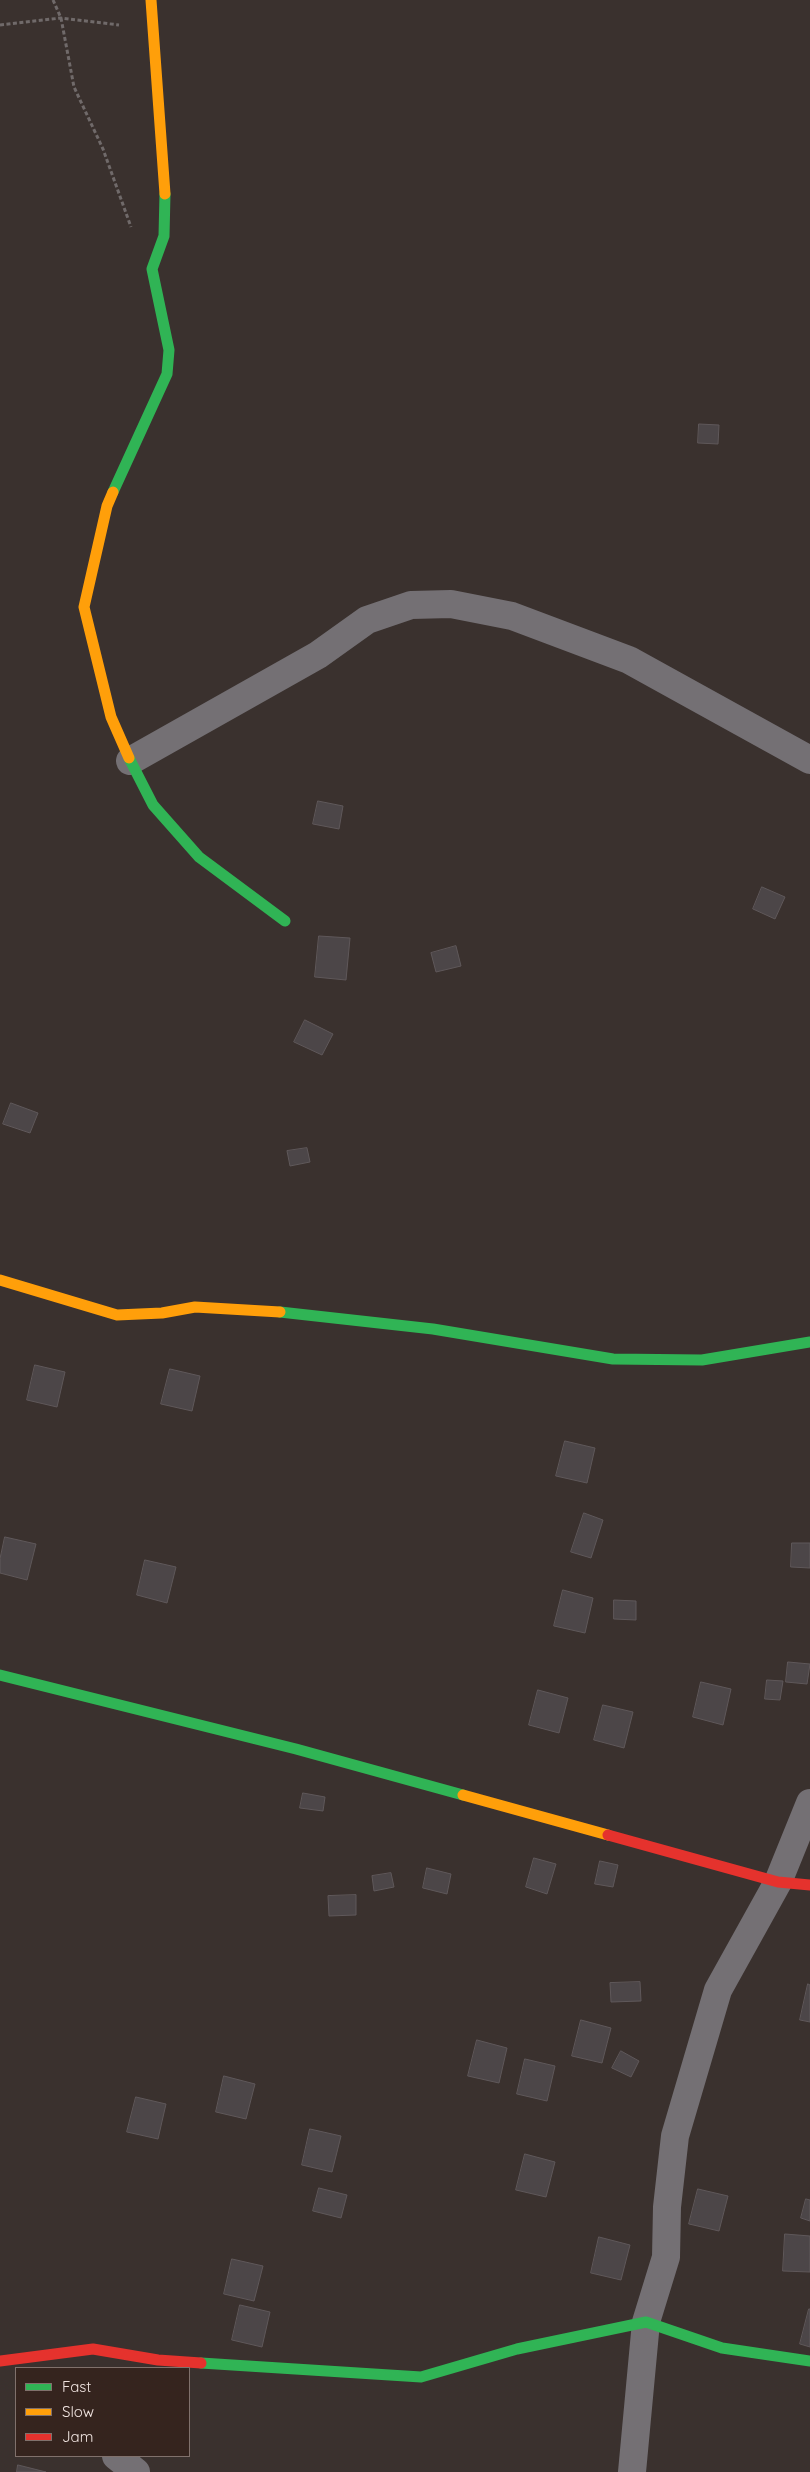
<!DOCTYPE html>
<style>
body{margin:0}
#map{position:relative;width:810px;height:2472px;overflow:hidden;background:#3a312e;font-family:Quicksand,sans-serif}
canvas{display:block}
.legend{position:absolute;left:15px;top:2367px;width:175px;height:90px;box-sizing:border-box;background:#35241e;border:1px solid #80716c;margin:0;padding:6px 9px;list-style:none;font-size:15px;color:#f0e4e0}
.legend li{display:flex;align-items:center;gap:10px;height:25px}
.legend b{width:25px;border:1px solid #80716c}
</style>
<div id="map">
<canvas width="810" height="2472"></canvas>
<ul class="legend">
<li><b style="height:6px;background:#30b455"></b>Fast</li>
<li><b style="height:6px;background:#ff9f0a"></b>Slow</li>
<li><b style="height:6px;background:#e5322d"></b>Jam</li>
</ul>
</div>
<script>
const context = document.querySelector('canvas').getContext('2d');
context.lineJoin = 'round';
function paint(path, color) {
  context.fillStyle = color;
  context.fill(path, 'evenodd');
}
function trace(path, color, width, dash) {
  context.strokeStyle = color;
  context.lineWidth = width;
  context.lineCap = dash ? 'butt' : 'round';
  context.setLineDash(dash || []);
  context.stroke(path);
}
const building = new Path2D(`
 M699 424 719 425 718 444 698 443Z
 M318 801 343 806 339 829 313 824Z
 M762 887 785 897 775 919 753 909Z
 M319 936 350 938 346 980 315 977Z
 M456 946 461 966 436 972 431 953Z
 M305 1020 333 1034 322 1055 294 1042Z
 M11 1103 38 1113 30 1133 3 1124Z
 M307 1148 310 1162 290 1166 287 1151Z
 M35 1365 65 1372 57 1407 27 1400Z
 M170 1369 200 1376 192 1411 161 1404Z
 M565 1441 595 1448 587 1483 556 1476Z
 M584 1513 603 1520 591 1558 571 1552Z
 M5 1537 36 1544 27 1580 0 1573V1559Z
 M792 1543H810V1568L791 1567Z
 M145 1560 176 1567 167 1603 137 1595Z
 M563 1590 593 1598 585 1633 554 1626Z
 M614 1600 636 1601V1620L614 1619Z
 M788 1662 810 1664 807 1684 786 1682Z
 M767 1680 783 1681 780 1700 765 1699Z
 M701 1682 731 1689 723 1725 693 1717Z
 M538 1690 568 1698 559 1733 529 1725Z
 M603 1705 633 1712 624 1748 594 1740Z
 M303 1793 325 1797 323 1811 300 1808Z
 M534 1858 556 1864 547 1894 526 1887Z
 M600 1861 618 1865 613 1887 595 1884Z
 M427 1868 451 1874 447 1894 423 1888Z
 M391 1873 394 1887 374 1891 372 1876Z
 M356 1895V1915L329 1916 328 1896Z
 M640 1982 641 2001 611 2002 610 1983Z
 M808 1984 810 1985V2022L800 2020Z
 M581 2020 611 2028 602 2063 572 2056Z
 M477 2040 507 2048 499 2083 468 2076Z
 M621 2051 639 2061 631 2077 612 2068Z
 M525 2059 555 2066 547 2101 517 2094Z
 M224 2076 255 2084 246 2119 216 2112Z
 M136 2097 166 2104 158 2139 127 2132Z
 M310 2129 341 2136 332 2172 302 2165Z
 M525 2154 555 2162 546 2197 516 2190Z
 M319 2188 347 2195 341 2218 313 2211Z
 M698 2189 728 2196 719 2231 689 2224Z
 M806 2199 810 2200V2221L801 2218Z
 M785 2234 810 2236V2272L783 2271Z
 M599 2237 630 2245 621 2280 591 2273Z
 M232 2259 263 2266 254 2301 224 2294Z
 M240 2305 270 2312 262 2347 232 2340Z
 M809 2309H810V2347L800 2344Z
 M18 2465 46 2472H17Z`);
paint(building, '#4c4648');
trace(building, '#5f585a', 1);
trace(new Path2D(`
 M53 0 61 18 74 87 103 149 131 227
 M0 25 61 18 119 25`), '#706a6a', 3, [4, 2.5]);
trace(new Path2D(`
 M130 761 318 655 367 620 411 605 451 604 512 616 629 660 810 760
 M116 2456 136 2472
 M632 2472 646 2322 666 2257 667 2207 675 2136 718 1990 778 1882 810 1803`), '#747074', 28);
trace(new Path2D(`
 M113 492 167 374 169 350 152 269 164 236 165 194
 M129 758 153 805 199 857 285 921
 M280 1312 433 1329 613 1359 702 1360 810 1342
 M0 1675 296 1749 463 1795
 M201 2363 421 2377 517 2349 646 2322 722 2348 810 2361`), '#30b455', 11);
trace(new Path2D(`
 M151 0 165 194
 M113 492 107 506 84 607 111 717 129 758
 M0 1280 117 1315 162 1313 195 1307 280 1312
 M463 1795 608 1835`), '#ff9f0a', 11);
trace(new Path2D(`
 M608 1835 778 1882 810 1885
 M0 2361 93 2349 158 2360 201 2363`), '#e5322d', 11);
</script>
